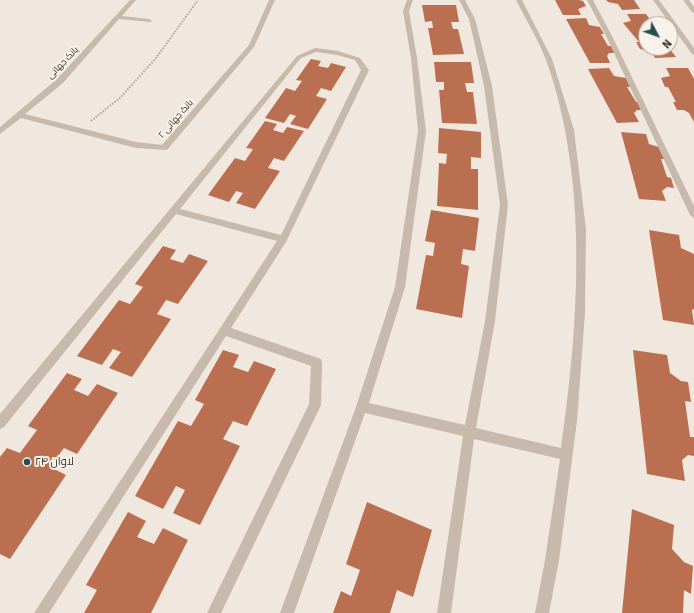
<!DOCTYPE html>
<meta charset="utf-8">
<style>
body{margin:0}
#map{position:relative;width:694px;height:613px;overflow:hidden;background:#f0e8de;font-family:Signika,sans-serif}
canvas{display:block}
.north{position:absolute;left:638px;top:16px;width:40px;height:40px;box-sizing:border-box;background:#f8f2ea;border:1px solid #aaa49d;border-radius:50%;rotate:131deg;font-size:11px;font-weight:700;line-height:16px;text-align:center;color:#362e29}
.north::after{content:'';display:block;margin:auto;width:14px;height:18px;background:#234e53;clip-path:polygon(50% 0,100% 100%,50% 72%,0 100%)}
</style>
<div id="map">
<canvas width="694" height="613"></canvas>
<div class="north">N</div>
</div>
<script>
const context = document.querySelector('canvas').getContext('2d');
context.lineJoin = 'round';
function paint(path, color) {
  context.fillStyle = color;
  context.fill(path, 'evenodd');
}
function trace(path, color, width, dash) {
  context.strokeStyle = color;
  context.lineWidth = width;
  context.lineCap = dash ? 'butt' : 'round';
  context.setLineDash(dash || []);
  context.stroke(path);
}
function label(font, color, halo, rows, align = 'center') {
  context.font = font + ' Signika,Cairo,sans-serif';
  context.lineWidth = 4;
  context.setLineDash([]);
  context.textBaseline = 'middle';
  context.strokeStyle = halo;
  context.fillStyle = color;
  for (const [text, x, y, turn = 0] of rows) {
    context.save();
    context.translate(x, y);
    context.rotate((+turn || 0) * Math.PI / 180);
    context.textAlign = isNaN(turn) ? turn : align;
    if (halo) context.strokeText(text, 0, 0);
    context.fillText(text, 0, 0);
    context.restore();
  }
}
paint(new Path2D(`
 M555 0H579L583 1 586 6 578 9 581 15H563Z
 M606 0H634L640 9 622 10 618 4 608 2Z
 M422 5H456L459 22H451L453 29H458L464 54 433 55 428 28H433L432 21 425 22Z
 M627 14H646L653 24H646V48H669L676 57 655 58 651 51 640 49 636 42H639L623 23 631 21Z
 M586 18 589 25 600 27 604 34H601L608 46H611L615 53H609L607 56 610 63H590L566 19Z
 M311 59 321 61 318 66 328 68 331 63 346 67 331 91 321 88 316 96 327 99 308 129 290 124 296 116 290 114 284 123 265 118 286 88 295 91 302 81 296 80Z
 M434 62H471L474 83H465L467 92H473L477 124 442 123 439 90H444V82H436Z
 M609 68 614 76 626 78 630 87H627L636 102H639L644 110H637L634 113 639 122 617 123 588 69Z
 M666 68H688L694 79V122L689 113 684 110H677L673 102H676L668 87H665L661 78 670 76Z
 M265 121 277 124 273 130 283 133 287 127 304 131 284 161 274 158 268 168 280 171 255 209 236 203 243 193 236 191 229 202 208 195 235 158 245 161 253 149 246 148Z
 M439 128 481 132V158L471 157V169H478V210L437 206 439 163 446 164 447 154 438 153Z
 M621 132 646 134 649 144 662 148 665 159H661L667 177 671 178 674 188 667 187 662 191 666 201 639 199Z
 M431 210 479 218 475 251 463 249 461 264 469 266 462 318 416 309 426 255 433 256 435 243 425 241Z
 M649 230 679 235 681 248 694 254V309L692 310 694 325 663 320Z
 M163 246 176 250 170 259 183 263 189 254 208 261 178 304 166 300 157 314 171 319 132 377 109 368 121 352 113 349 102 365 77 356 119 300 130 304 143 287 135 284Z
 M223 350 239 355 233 367 248 372 254 361 276 369 247 426 233 421 223 439 240 446 200 525 173 513 185 490 176 486 163 509 135 496 178 421 191 426 204 404 195 400Z
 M633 350 667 355 670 373 681 381 688 382 691 402 685 401 690 437H694V456L688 455 682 460 685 481 647 474Z
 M67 373 82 379 74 390 88 396 97 384 118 393 77 454 64 448 50 467 66 475 10 559 0 554V457L7 448 20 453 37 430 28 426Z
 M367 502 432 530 413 597 397 590 390 613H333L341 591 351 596 360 570 346 564Z
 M632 509 674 525 672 549 684 562 693 566 691 594 684 590 683 613H622Z
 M128 512 146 521 137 537 154 544 163 528 188 540 151 613H84L97 590 86 585Z`), '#bb6f51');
trace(new Path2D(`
 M91 121 121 97 156 58 198 0`), '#b3a395', 2, [1.5, 1.5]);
paint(new Path2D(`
 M130 0H136L122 16 149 19 152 21 151 22 119 19 63 83 25 114 136 142 162 145 249 45 269 0H275L254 47 167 150 136 148 21 118 0 134V127L57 79Z
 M407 0H413L409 11 417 58 426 131 405 287 369 403 465 425 485 321 500 205 484 86 469 19 459 0H465L475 19 492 86 508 205 495 321 476 428 561 448C579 324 589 179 546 60 538 39 526 20 516 0H522L552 59 574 130 586 229 585 313 577 421 559 560 549 613H535L545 560 560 459 474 439 451 613H437L463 436 365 413 294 613H280L356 407 395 287 418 131 411 58 403 11Z
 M587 0H593L613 38 694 206V218L690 215 607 38Z
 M653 0H659L694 48V55L692 54Z
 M683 0H689L694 7V13L692 12Z
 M315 48 338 51 360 58 369 70 286 242 231 328 321 359 322 363 321 405 221 613H207L309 404 311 366 226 336 49 613H34L277 241 176 214 4 427 0 429V414L297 56ZM316 52 337 55 355 60 361 70 281 235 180 209 301 58Z`), '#c7b9ab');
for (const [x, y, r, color] of [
 [27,462,4,"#234e53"]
]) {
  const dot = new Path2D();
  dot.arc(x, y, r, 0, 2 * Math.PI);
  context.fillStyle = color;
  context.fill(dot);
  trace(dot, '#f8f2ea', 1.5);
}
label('9px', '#362e29', '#f8f2ea', [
 ["بانک جهانی",63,63,-46],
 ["بانک جهانی ۲",176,119,-49]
]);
label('11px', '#362e29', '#f8f2ea', [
 ["لاوان ۲۴",35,462]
], 'left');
</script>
